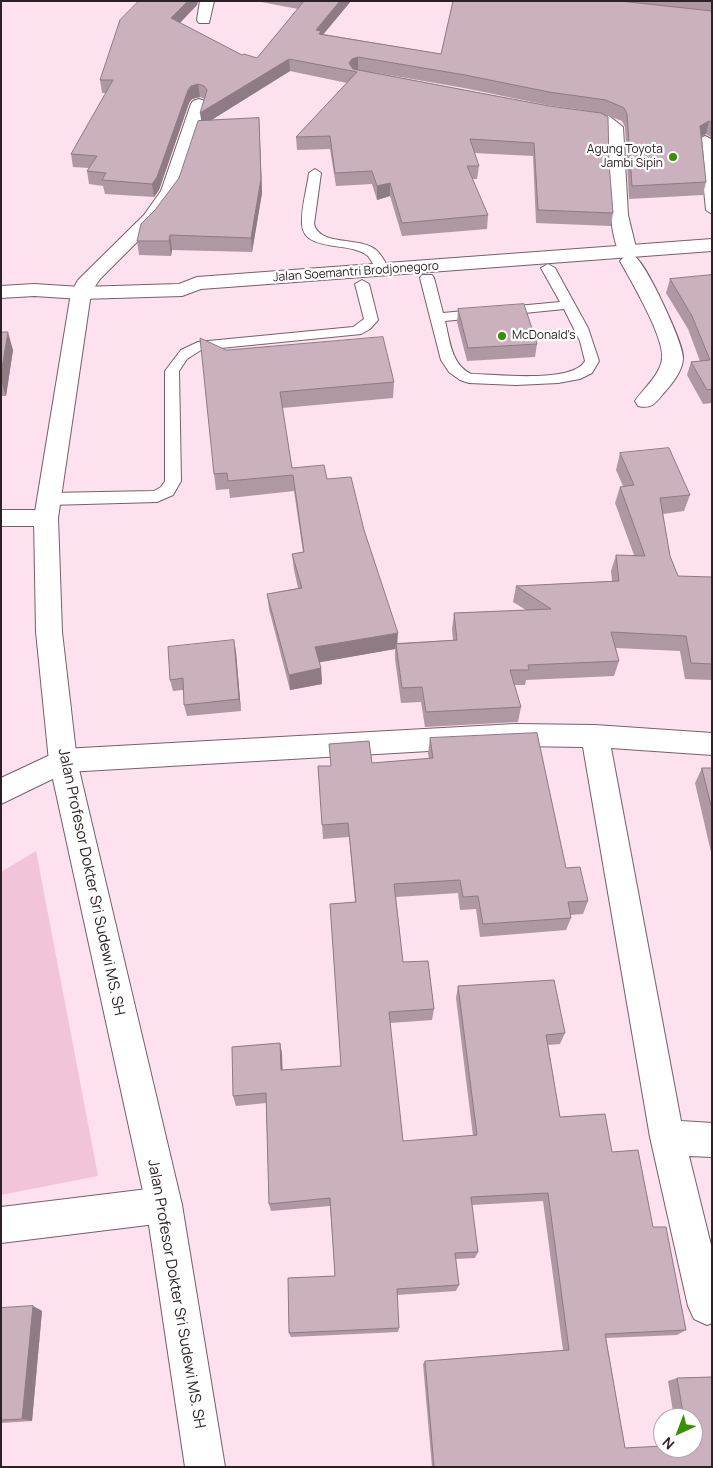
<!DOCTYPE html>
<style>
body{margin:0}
#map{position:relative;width:713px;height:1468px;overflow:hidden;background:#fde1ee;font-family:Manrope,sans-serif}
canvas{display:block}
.frame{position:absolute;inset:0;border:2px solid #2c2226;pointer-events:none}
.north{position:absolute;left:653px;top:1408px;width:50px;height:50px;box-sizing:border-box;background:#fff;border:1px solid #aba7a8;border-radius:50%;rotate:223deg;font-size:14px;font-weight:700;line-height:20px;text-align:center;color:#2c2226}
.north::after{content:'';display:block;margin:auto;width:18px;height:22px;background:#389100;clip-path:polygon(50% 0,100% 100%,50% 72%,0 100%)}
</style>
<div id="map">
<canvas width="713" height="1468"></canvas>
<div class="frame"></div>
<div class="north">N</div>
</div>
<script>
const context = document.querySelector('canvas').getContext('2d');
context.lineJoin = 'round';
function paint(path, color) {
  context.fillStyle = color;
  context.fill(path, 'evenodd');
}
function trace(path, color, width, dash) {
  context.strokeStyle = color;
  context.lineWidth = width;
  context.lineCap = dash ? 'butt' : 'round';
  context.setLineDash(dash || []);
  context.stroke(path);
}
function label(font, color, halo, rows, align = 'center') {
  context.font = font + ' Manrope,sans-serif';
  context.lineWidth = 4.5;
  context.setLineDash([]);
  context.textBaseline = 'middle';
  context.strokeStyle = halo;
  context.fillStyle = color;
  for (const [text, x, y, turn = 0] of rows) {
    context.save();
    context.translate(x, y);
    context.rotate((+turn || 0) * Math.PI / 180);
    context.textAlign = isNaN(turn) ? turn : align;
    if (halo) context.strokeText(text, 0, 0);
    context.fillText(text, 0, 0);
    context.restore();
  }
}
paint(new Path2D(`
 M36 851 98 1176 1 1195V872Z`), '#f2c4da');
const lane = new Path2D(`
 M705 136 711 139 712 148V214L706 210 699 139Z
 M315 169 321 173 314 224C320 247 360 236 376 250 382 255 386 264 390 270L388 273H378C375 268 372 261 368 256 352 241 303 253 302 224 301 208 307 189 309 173Z
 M548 264 555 268 588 328 599 361 592 373 580 379 558 383 516 385 469 383 460 380 449 372 441 360 420 278 422 275H432L434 278 443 313 560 302 541 268ZM564 309 580 341 585 361C572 384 495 374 471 374 451 364 450 341 445 321Z
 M362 280 369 284 378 320 370 329 361 334 201 350 187 359 179 371 181 481 173 495 157 502 49 505 43 503 41 499 43 495 49 493 154 491 161 487 165 481V371L181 350 198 342 353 327 364 319 355 284Z`);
const street = new Path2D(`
 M200 1H214L209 23H199L197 20Z
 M199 99 205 101 207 104 179 191 156 223 100 279 88 297 81 299 74 297 71 293 78 280 144 215 161 191 191 104 193 101Z
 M572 110 609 116 623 127 628 215 637 252 634 256C645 261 684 344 683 358 683 371 671 385 663 394 655 404 651 409 638 406L635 401C644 388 660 375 662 359 665 338 631 281 620 261L624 257C607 249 607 150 607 129L598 124 566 119 564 115 566 111Z
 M1 510H46L54 512 58 518 54 524 46 526H1Z
 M515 724 595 725 712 733V755L611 748 681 1121 712 1123V1157L689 1156 712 1249V1323L707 1325 694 1319 688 1306 650 1137 583 747 515 746 67 772 1 804V778L63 749Z
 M164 1187 177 1192 182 1205 177 1218 164 1223 1 1243V1207Z`);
const secondary = new Path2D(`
 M81 287 88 289 91 293 58 518 62 632 77 761 182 1205 225 1467H185L146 1205 49 761 36 632 34 518 71 293 74 289Z`);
const primary = new Path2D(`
 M712 239V251L201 289 182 296 81 299 34 296 1 298V286L34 284 81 287 179 284 197 277Z`);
trace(lane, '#775f6b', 2);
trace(street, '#775f6b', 2);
trace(secondary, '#775f6b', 2);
trace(primary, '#775f6b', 2);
paint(lane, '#fff');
paint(street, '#fff');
paint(secondary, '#fff');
paint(primary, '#fff');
paint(new Path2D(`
 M139 1H198L197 5 180 23 242 55 257 58 298 9 256 1H351L323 34 441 54 453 1H712V138L706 134 702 137 706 182 703 195 629 199 625 127 622 121 601 113 609 163 613 213 611 226 536 223 533 156 474 153 479 166 477 179H472L488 215 487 229 402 236 390 196 377 200 372 184 336 186 330 149 297 150 296 137 347 83 290 71 211 120 259 118 262 193 252 252 172 250 171 256 139 255 137 241 155 210 179 178 201 120 205 99 200 97 192 99 189 103 159 190 154 197 105 194 103 186 89 184 87 171 89 168 73 167 71 154 106 93H102L100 80ZM366 71 464 88 547 105 597 112 549 106Z
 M712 275V403L703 404 687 375 691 362 700 361 688 329 666 293 670 279Z
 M458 309 537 344 535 357 467 361 457 322Z
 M1 332 13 350 6 396H1Z
 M226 350 394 382 393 398 282 408 292 468 327 479 364 530 397 643 453 640 452 629 454 613 526 610 513 602 516 586 612 581 611 571 616 555H634L615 503 620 487 623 486 616 470 620 453 690 495 684 511 663 514 670 556 678 576 712 577V680L685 679 680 651 616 648 619 661 614 676 526 680 525 685H514L521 707 518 722 425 727 421 702 401 703 395 659V649L319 662 321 668 322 684 290 690 269 609 267 594 298 588 294 570 292 554 303 552 294 491 230 498 229 489 216 490 214 474Z
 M236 652 241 711 187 716 184 705V690L173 691 170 680Z
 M537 733 566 868 580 867 588 901 583 914 570 915 571 918 566 930 480 937 476 909 460 910 458 893 396 897 403 962 428 961 434 1009 432 1020 390 1023 403 1141 473 1136 456 998 458 986 554 980 565 1033 560 1044 548 1045 560 1117 605 1114 612 1152 638 1150 653 1227H666L686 1330 677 1335 606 1338 625 1448 663 1446V1448H693V1418H674L668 1381 677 1378 712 1377V1467H432L423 1364 425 1361 563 1350 543 1201 472 1205 478 1252 475 1258 455 1259 459 1285 456 1291 397 1295 399 1328 398 1332 291 1337 289 1333 288 1278 335 1276 330 1206 271 1211 269 1204 266 1103 236 1106 233 1096 232 1047 280 1043 282 1054V1070L341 1066 330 904 355 902 349 837 323 839 318 766H331L329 744 369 741 372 763 429 759 428 753 430 738Z
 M702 768H712V852H711L695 783Z
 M33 1306 42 1311 32 1421 1 1423V1308Z`), '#af97a3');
paint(new Path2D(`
 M188 1H198L197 5 172 31 171 18Z
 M340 1H351L322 36 316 30Z
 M358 57V70H349V63L352 59Z
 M289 59 290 71 202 126 200 113Z
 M198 84 200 97 192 99 189 103 159 190 154 197 152 184 188 90 191 86Z
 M259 118 262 193 252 252 251 238Z
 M709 121 706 134 697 139 700 126Z
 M390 183V196L377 200V186Z
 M170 235 172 250 171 256 169 241Z
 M8 332 13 350 6 396 1 381V374Z
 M398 633 397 648 396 644 395 649 316 663 315 647Z
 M234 640 236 652 241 711 239 699Z
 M321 668 322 684 290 690 289 675Z
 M280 1043 282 1054 283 1080 281 1070Z
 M33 1306 42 1311 32 1421 22 1419Z`), '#8e7b84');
const building = new Path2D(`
 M139 1H188L171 18 242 55 244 54 257 58 304 1H340L316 30 321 31 319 34 441 54 453 1H620L712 11V123L709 121 700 126 706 182 632 186 627 114 624 108 606 100 549 92 465 75 358 57 352 59 349 63 353 69 549 106 601 113 608 117 609 163 613 213 538 210 534 143 470 139 479 166H467L488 215 402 223 390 183 377 186 372 171 335 173 330 136 296 137 357 72 289 59 200 113 207 90 204 86 198 84 191 86 188 90 157 177 152 184 102 180 106 173 87 171 97 156 71 154 113 80H100L120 20Z
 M259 118 261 179 251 238 170 235 169 241H137L141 224 155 210 179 178 198 121Z
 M712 275V389L707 390 691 362 710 360 692 316 670 279Z
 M524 304 537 344 468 348 458 309Z
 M1 332H8L1 374Z
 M383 337 394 382 280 392 292 468 324 465 327 479 351 477 364 530 398 633 315 647 321 668 289 675 267 594 302 588 292 554 304 552 293 475 228 481 227 473 214 474 200 338 226 350Z
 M669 448 690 495 660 498 670 556 678 576 712 577V664L691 663 686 636 611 632 619 661 528 665 529 670H510L521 707 426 712 422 687 402 688 396 644 457 640 454 613 551 609 516 586 619 581 616 555 645 556 620 487 634 485 620 453Z
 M234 640 239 699 184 705 183 678 170 680 168 647Z
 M537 733 566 868 580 867 588 901 568 902 571 918 483 924 478 896 463 897 460 880 394 884 403 962 428 961 434 1009 389 1012 403 1141 477 1135 458 986 554 980 565 1033 546 1035 560 1117 605 1114 612 1152 638 1150 653 1227H666L686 1330 605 1334 625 1448 663 1446V1448H693V1418H684L677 1378 712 1377V1467H434L425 1361 569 1350 548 1193 471 1197 478 1252 455 1253 459 1285 397 1289 399 1328 289 1333 288 1278 335 1276 330 1198 269 1204 266 1093 233 1096 232 1047 280 1043 281 1070 341 1066 330 904 356 902 348 823 322 825 318 766H331L329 744 369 741 372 763 433 758 430 738Z
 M702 768H712V809Z
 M33 1306 22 1419 1 1420V1308Z`);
paint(building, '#cbb0bd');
trace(building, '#8e7b84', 1);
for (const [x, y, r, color] of [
 [673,157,5,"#389100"],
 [502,336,5,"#389100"]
]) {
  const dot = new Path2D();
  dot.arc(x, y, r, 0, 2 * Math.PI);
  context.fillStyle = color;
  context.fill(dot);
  trace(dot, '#fff', 2);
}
label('12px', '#2c2226', '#fff', [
 ["Agung Toyota",663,150],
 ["Jambi Sipin",663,164],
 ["McDonald's",512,336,"left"]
], 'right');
label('12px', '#2c2226', '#fff', [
 ["Jalan Soemantri Brodjonegoro",356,272,-4]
]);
label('15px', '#2c2226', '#fff', [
 ["Jalan Profesor Dokter Sri Sudewi MS. SH",91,882,78],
 ["Jalan Profesor Dokter Sri Sudewi MS. SH",176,1294,80]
]);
</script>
